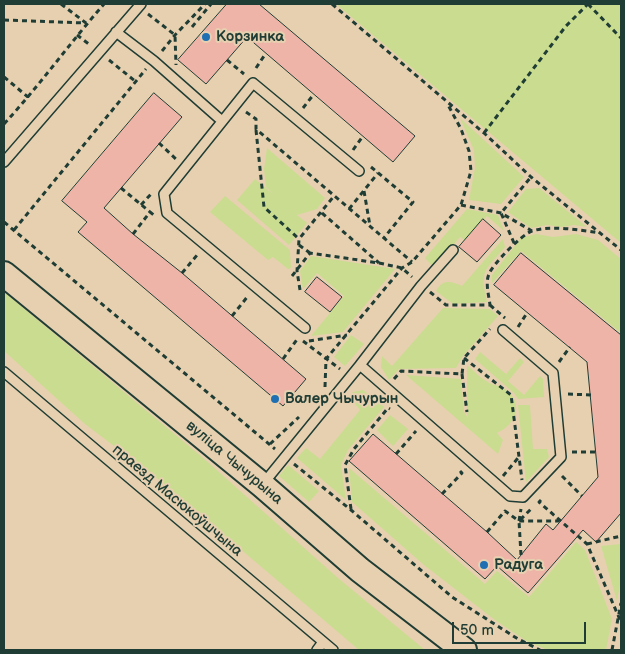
<!DOCTYPE html>
<meta charset="utf-8">
<style>
body{margin:0}
#map{position:relative;width:625px;height:654px;overflow:hidden;background:#e7d0b0;font-family:"Balsamiq Sans",sans-serif}
canvas{display:block}
.frame{position:absolute;inset:0;border:5px solid #1f3d34;pointer-events:none}
.scale{position:absolute;left:452px;top:622px;width:134px;height:22px;box-sizing:border-box;border:2px solid #1f3d34;border-top:0;padding-left:6px;font-size:15px;line-height:18px;white-space:nowrap;color:#1f3d34;-webkit-text-stroke:4px #e7d0b0;paint-order:stroke}
</style>
<div id="map">
<canvas width="625" height="654"></canvas>
<div class="frame"></div>
<div class="scale">50 m</div>
</div>
<script>
const context = document.querySelector('canvas').getContext('2d');
context.lineJoin = 'round';
function paint(path, color) {
  context.fillStyle = color;
  context.fill(path, 'evenodd');
}
function trace(path, color, width, dash) {
  context.strokeStyle = color;
  context.lineWidth = width;
  context.lineCap = dash ? 'butt' : 'round';
  context.setLineDash(dash || []);
  context.stroke(path);
}
function label(font, color, halo, rows, align = 'center') {
  context.font = font + ' "Balsamiq Sans",sans-serif';
  context.lineWidth = 4;
  context.setLineDash([]);
  context.textBaseline = 'middle';
  context.strokeStyle = halo;
  context.fillStyle = color;
  for (const [text, x, y, turn = 0] of rows) {
    context.save();
    context.translate(x, y);
    context.rotate((+turn || 0) * Math.PI / 180);
    context.textAlign = isNaN(turn) ? turn : align;
    if (halo) context.strokeText(text, 0, 0);
    context.fillText(text, 0, 0);
    context.restore();
  }
}
paint(new Path2D(`
 M336 4H621V243Z
 M460 118 524 177 501 204 469 200 475 168 474 150Z
 M267 148 325 198 317 209 297 215 307 223 289 245 237 200 255 179 274 195 266 187 264 169Z
 M539 188 587 227 574 225 562 227 547 225 531 228 508 212 526 189Z
 M225 196 290 250 291 268 288 269 273 257 268 260 210 212Z
 M467 209 498 215 504 231 487 216 466 241 460 237 434 268 425 258Z
 M536 234 553 237 576 234 598 240 621 259V333L521 251 492 283V275L521 238Z
 M503 239 505 247C484 272 480 269 487 302L453 304 436 291C443 279 450 281 462 286Z
 M311 256 395 269 343 332 311 336 344 296 317 273 303 289 300 271Z
 M4 292 202 457 338 578 425 650H359L164 484 85 424 4 351Z
 M443 308 490 309 498 316 463 356 456 368 399 369 389 380 381 367 382 356 392 366Z
 M351 335 364 344 345 366 334 357Z
 M480 352 506 374 520 358 524 362 508 381 524 395 540 376 543 379 544 397 518 399 514 393 475 359Z
 M467 365C474 371 483 381 492 384 497 386 502 386 506 390 525 404 515 425 497 433L503 440 498 454 406 375 461 379 464 412 468 418 467 412Z
 M363 390 384 407 348 450 341 465 346 500 297 458 306 448 320 459 360 410 349 397 353 392Z
 M518 405H530L533 449H547L549 457 526 482Z
 M390 415 408 429 393 446 377 430Z
 M288 465 319 491 309 502 279 476Z
 M349 468 485 584 497 571 529 597 576 542 585 550 612 619 606 650H548L528 642 495 620 424 565 352 502Z
 M621 544V579L617 601 601 546Z`), '#cadc90');
const building = new Path2D(`
 M227 4H259L415 136 393 162 247 37 206 84 178 60Z
 M154 93 182 117 104 208 133 234 182 273 306 379 283 406 78 232 87 222 62 201Z
 M483 219 501 235 477 262 459 247Z
 M521 253 621 335V513L596 542 583 530 528 593 497 566 485 579 349 461 373 434 487 532 517 560 546 524 553 530 598 477 587 362 494 285Z
 M317 277 342 297 330 312 305 292Z`);
paint(building, '#eeb4a8');
trace(building, '#1f3d34', 1);
const service = new Path2D(`
 M116 32 154 61 222 121
 M4 162 141 4
 M305 328 167 213 164 194 253 83 359 171
 M360 365 421 286 453 250
 M4 372 333 650
 M263 484 360 365 510 496 523 497 561 457 553 373 503 330
 M317 650 323 642`);
const secondary = new Path2D(`
 M4 274 262 485 360 570 464 650`);
trace(service, '#1f3d34', 12);
trace(secondary, '#1f3d34', 28);
trace(new Path2D(`
 M61 4 86 23
 M332 4 484 133 531 177 621 250
 M588 4 621 38
 M148 14 175 35 176 65
 M4 20 86 23
 M192 27 211 4
 M77 35 90 45
 M162 51 175 35 205 4
 M109 60 135 81
 M227 60 244 74
 M256 68 266 53
 M4 77 28 97
 M303 108 314 94
 M246 112 256 119V129L412 262
 M4 124C39 86 70 43 104 4
 M256 130 264 207 299 239
 M484 133 566 26 588 4
 M159 143 177 160
 M353 150 363 136
 M371 167 413 202 383 239
 M121 188 150 212
 M364 191 370 226
 M141 205 151 194
 M461 205 501 213 532 231
 M349 209 378 173
 M322 213 379 263
 M4 222 275 449
 M14 230 146 69
 M133 234 150 212 155 216
 M514 243 501 213 531 177
 M299 245 310 253
 M182 273 198 254
 M292 276 310 253 379 263 402 268 412 277
 M300 290 297 271 299 239 334 196
 M430 292 446 305H490C489 296 485 283 489 274 492 265 522 234 532 231 551 225 580 230 600 233
 M490 305 505 318
 M232 316 248 296
 M518 327 527 313
 M303 341 340 369
 M309 341 347 335
 M464 358 511 395 522 480
 M283 359 298 338
 M559 362 570 347
 M462 374 467 412
 M394 379 401 371 462 374 464 358 490 329
 M325 387 326 359 402 268 412 262 461 205 471 171 469 151 461 129 447 103
 M568 394 591 395
 M270 444 299 417
 M572 452H596
 M396 454 416 431
 M294 464 351 510 452 597 518 639 540 650
 M503 476 518 458
 M562 476 582 496
 M442 494 462 473 460 471
 M541 500 539 502 587 544 621 622
 M351 509 345 465 354 449 388 408 390 409
 M519 521 521 509
 M487 532 505 511 519 521H559
 M587 544 621 536
 M521 555 519 521 533 507
 M612 650 621 603`), '#1f3d34', 3, [5, 4]);
trace(service, '#e7d0b0', 9);
trace(secondary, '#e7d0b0', 24);
for (const [x, y, r, color] of [
 [206,37,5,"#1f6fb2"],
 [275,399,5,"#1f6fb2"],
 [484,565,5,"#1f6fb2"]
]) {
  const dot = new Path2D();
  dot.arc(x, y, r, 0, 2 * Math.PI);
  context.fillStyle = color;
  context.fill(dot);
  trace(dot, '#e7d0b0', 2);
}
label('bold 15px', '#1f3d34', '#e7d0b0', [
 ["Корзинка",216,37],
 ["Валер Чычурын",285,399],
 ["Радуга",494,565]
], 'left');
label('15px', '#1f3d34', '#e7d0b0', [
 ["вуліца Чычурына",234,463,40],
 ["праезд Масюкоўшчына",177,501,40]
]);
</script>
